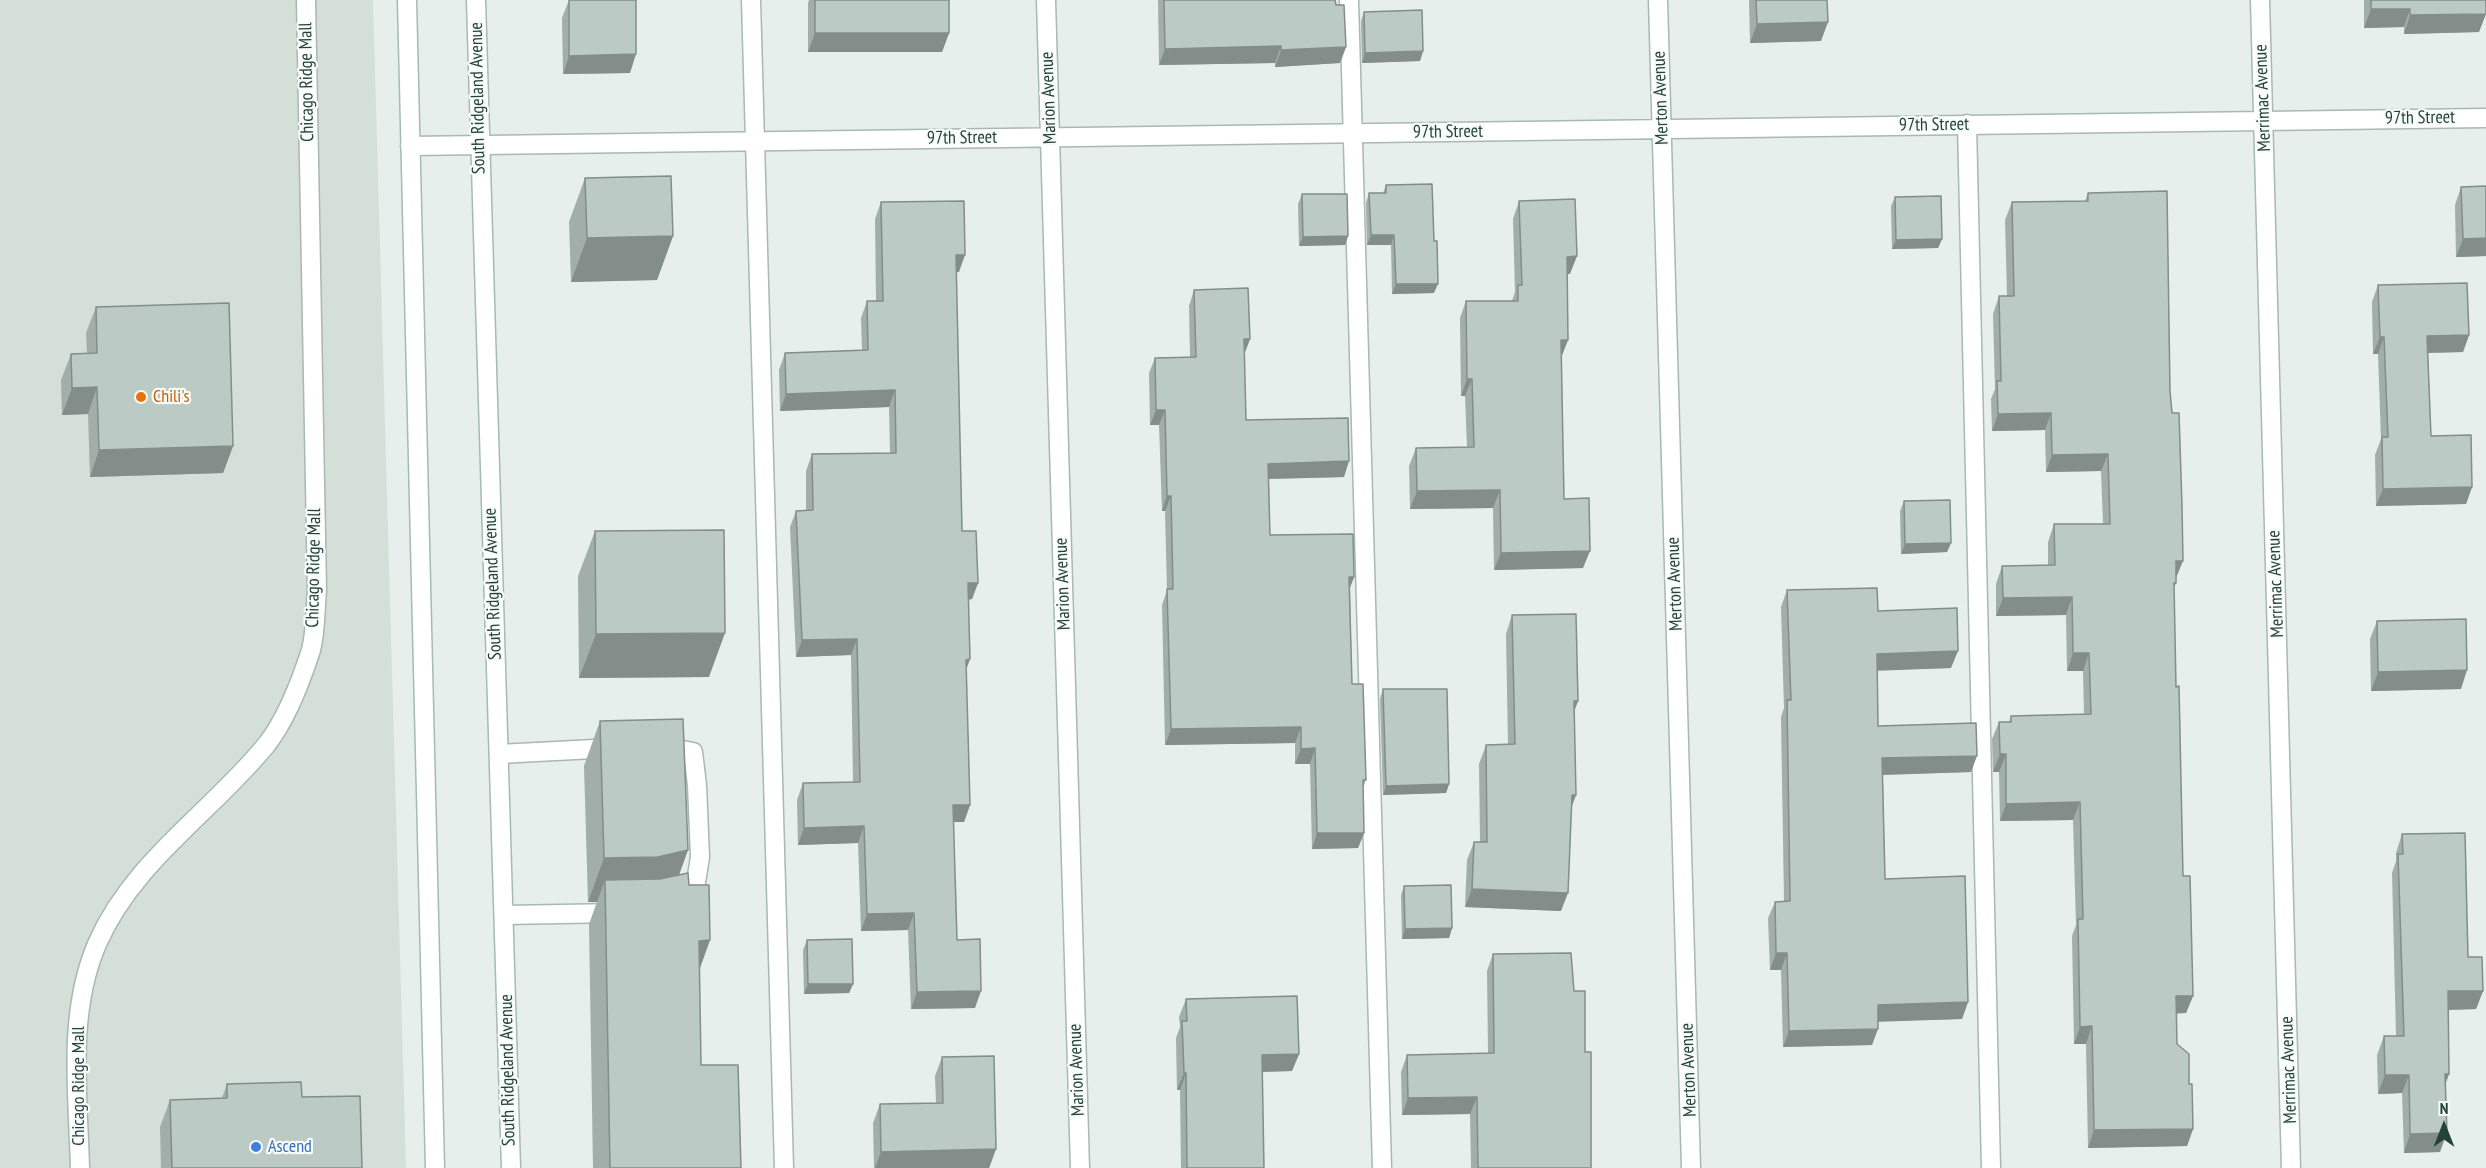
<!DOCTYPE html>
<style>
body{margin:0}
#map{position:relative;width:2486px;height:1168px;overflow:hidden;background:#e6efeb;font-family:"PT Sans Narrow",sans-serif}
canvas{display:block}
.north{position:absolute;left:2414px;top:1096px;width:60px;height:60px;-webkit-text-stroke:4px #f7fbf9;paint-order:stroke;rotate:0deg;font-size:16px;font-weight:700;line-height:24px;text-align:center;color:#24423a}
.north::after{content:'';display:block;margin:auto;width:21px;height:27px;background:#24423a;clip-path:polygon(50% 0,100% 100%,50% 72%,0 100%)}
</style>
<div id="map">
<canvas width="2486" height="1168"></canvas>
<div class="north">N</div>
</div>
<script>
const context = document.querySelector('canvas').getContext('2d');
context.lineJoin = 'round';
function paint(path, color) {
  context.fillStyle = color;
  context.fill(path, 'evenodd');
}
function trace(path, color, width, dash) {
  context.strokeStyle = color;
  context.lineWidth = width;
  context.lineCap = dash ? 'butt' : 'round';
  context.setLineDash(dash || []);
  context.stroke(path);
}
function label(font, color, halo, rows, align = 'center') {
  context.font = font + ' "PT Sans Narrow",sans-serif';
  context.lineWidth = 4.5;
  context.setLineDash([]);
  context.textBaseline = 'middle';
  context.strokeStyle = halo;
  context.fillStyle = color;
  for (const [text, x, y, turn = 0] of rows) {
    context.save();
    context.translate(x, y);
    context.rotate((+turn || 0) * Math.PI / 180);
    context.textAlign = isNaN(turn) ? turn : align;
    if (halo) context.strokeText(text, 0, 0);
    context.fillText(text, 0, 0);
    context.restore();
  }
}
paint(new Path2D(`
 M0 0H373L406 1168H0Z`), '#d4dfda');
const lane = new Path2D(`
 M751 0 784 1168
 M1349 0 1382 1168
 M1967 124 1991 1168
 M662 746 693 752 697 785 700 857 693 901 685 902
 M499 754 613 748
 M505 915 617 913
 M80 1168C78 1093 67 1014 97 944 133 861 212 812 267 744 287 718 301 681 311 650 316 631 315 610 317 591L306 0`);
const street = new Path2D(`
 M1046 0 1080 1168
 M1658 0 1691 1168
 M2260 0 2291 1168
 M410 146 2486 118`);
const secondary = new Path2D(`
 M407 0 435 1168
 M476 0 511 1168`);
trace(lane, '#a8b8b2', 21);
trace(street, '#a8b8b2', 21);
trace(secondary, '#a4bbb3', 21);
trace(lane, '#fff', 18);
trace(street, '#fff', 18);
trace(secondary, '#fff', 18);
paint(new Path2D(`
 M569 0 630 73 563 74 562 18Z
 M809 0H949V33L942 52H808V3Z
 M1158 0H1335L1336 5 1346 47 1340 63 1275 67V63L1159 65Z
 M1749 0H1827L1821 41 1750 43Z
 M2364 0H2486L2479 32 2404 34V27L2364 28Z
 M1364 12 1423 51 1420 61 1362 63 1361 21Z
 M585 178 673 236 657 280 571 282 569 222Z
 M1386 185 1434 293 1392 294 1391 245H1367L1366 203 1369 193H1383Z
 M2486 186V256L2456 257 2455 205 2461 187Z
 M2088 193 2170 391 2176 583 2174 589 2176 687 2183 876 2193 996 2186 1013H2176L2177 1044 2189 1084 2193 1129 2187 1146 2088 1148 2086 1044H2074L2072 936 2076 925 2073 820 2000 821 1999 772H1993L1992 739 1999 722H2009L2011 716 2084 715 2083 671H2067L2066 615 1996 616V584L2002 566 2048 565V542L2054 524H2103L2101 471 2046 472 2045 430 1992 431 1991 399 1995 389 1993 314 1999 296H2007L2005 220 2012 202 2085 201Z
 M1302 194 1348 236 1345 245 1299 246 1298 204Z
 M1895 197 1942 239 1938 248 1892 249 1891 206Z
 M1519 201 1570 274H1567L1568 340 1561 357 1564 499 1583 568 1494 570 1493 508 1410 509 1409 466 1416 448 1467 447 1465 396H1461L1460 318 1466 301H1512L1515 292 1513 219Z
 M881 202 959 272H956L962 531 978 583 972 599 969 600 966 671 970 805 964 822H953L957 940 975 1008 911 1009 908 930 861 931 858 843 798 845 797 800 803 783 853 782 851 655 796 657 790 527 796 511 806 510V471L812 454 890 453 889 407 780 411 779 370 785 353 862 350 861 318 867 301H876L875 219Z
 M2378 285 2469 335 2463 352 2428 353 2431 436 2472 487 2466 504 2376 506 2375 455 2381 439 2378 354H2373L2372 302Z
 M1194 290 1250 339 1244 354 1246 420 1344 477 1269 479 1270 535 1354 577 1350 588 1352 684 1366 780 1363 788 1364 833 1358 848 1312 849 1310 764H1295V743L1165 745 1162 605 1167 590 1165 511H1162L1159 425H1150L1149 373 1155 358 1190 357 1189 306Z
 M96 307 233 446 223 473 90 477 88 414 62 415 61 380 71 354 87 353 86 333Z
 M1904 501 1951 543 1947 552 1901 554 1900 511Z
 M595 531 709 677 579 678 578 576Z
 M1787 590 1878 611 1951 668 1877 670 1878 726 1971 772 1883 775 1885 879 1968 1002 1962 1019 1878 1021 1872 1045 1783 1047 1781 970H1770L1768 918 1775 902 1784 901 1781 717 1784 708 1781 607Z
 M1512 615 1578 701 1574 711 1576 795 1572 806 1561 911 1465 907 1467 860 1474 842H1480L1479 764 1486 745H1508L1506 634Z
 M2377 621 2461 689 2371 691 2370 639Z
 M1383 689 1449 784 1446 793 1383 795 1380 699Z
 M600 721 688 850 679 875 689 885 710 940 699 970 701 1065 741 1168H593L589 924 597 902H588L584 766Z
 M2402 834 2468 957 2483 991 2476 1009 2448 1010 2449 1074 2446 1083 2440 1152 2404 1153 2402 1093 2378 1094 2377 1055 2384 1036H2396L2392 873 2396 861V853Z
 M1404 886 1452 928 1449 938 1402 939 1401 895Z
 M807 940 853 984 849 993 804 994 803 950Z
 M1493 954 1574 991 1585 1052 1591 1168H1471L1470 1114 1402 1115 1401 1072 1407 1055 1488 1053 1487 971Z
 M1186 999 1299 1054 1292 1071 1262 1072 1264 1168H1181L1180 1090H1177L1176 1038 1180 1027 1179 1017Z
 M942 1057 996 1149 989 1168H874L873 1123 880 1104 936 1103 935 1076Z
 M227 1084 302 1097 362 1168H161L160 1127 170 1100 222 1098Z`), '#a1aea9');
paint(new Path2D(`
 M2371 9H2410L2404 27 2364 28Z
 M2486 14 2479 32 2404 34 2410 15Z
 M1828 22 1821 41 1750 43 1757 24Z
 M815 33H949L942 52H808Z
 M1281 46 1275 63 1159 65 1165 49Z
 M1346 47 1340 63 1275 67 1281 50Z
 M1423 51 1420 61 1362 63 1365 53Z
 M636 54 630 73 563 74 569 56Z
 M1371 235H1394L1391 245H1367Z
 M673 236 657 280 571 282 587 238Z
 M1348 236 1345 245 1299 246 1303 237Z
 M2486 238V256L2456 257 2463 239Z
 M1942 239 1938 248 1892 249 1896 240Z
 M956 255H965L959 272H949Z
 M1577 256 1570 274H1560L1567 257Z
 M1396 284H1438L1434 293 1392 294Z
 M2469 335 2463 352 2421 353 2427 336Z
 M2380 337H2384L2378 354H2373Z
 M1244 339H1250L1244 355Z
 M1561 340H1568L1561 358Z
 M1467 379H1472L1465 396H1461Z
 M97 387 88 414 62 415 72 388Z
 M895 390 889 407 780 411 786 394Z
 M1156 410H1165L1159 425H1150Z
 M2051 413 2045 430 1992 431 1998 414Z
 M233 446 223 473 90 477 99 450Z
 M2108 454 2101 471 2046 472 2052 455Z
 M1349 461 1344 477 1263 479 1268 464Z
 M2472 487 2466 504 2376 506 2383 489Z
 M1500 490 1493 508 1410 509 1417 491Z
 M1167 496H1171L1165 511H1162Z
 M1951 543 1947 552 1901 554 1905 544Z
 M1590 551 1583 568 1494 570 1501 553Z
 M2176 561H2183L2176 578Z
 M1349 577H1354L1348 592Z
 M968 583H978L972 599 962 600Z
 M2072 597 2066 615 1996 616 2003 598Z
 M725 633 709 677 579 678 596 634Z
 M857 639 851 655 796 657 802 640Z
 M1958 651 1951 668 1871 671 1877 654Z
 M2073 653H2089L2083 671H2067Z
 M970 659 964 676 966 660Z
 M2467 670 2461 689 2371 691 2378 672Z
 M1574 701H1578L1571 720Z
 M1301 727 1295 743 1165 745 1171 729Z
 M1315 748 1310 764H1295L1301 749Z
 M2000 754H2006L1999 772H1993Z
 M1977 756 1971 772 1876 775 1882 758Z
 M1449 784 1446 793 1383 795 1386 786Z
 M1572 795H1576L1569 813Z
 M2080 802 2073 820 2000 821 2006 804Z
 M953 805H970L964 822H947Z
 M864 826 858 843 798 845 804 828Z
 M1317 833H1364L1358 848 1312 849Z
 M688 850 672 894 605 880 597 902H588L604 858Z
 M1472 889 1568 893 1561 911 1465 907Z
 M914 913 908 930 861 931 867 914Z
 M1452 928 1449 938 1402 939 1405 929Z
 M710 940 694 985 699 941Z
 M1776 953H1787L1781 970H1770Z
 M808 984H853L849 993 804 994Z
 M981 991 975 1008 911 1009 917 992Z
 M2448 991H2483L2476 1009 2441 1010Z
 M2176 996H2193L2186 1013 2170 1014Z
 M1968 1002 1962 1019 1872 1022 1878 1005Z
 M2092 1026 2086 1044H2074L2080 1027Z
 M1878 1029 1872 1045 1783 1047 1789 1031Z
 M1299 1054 1292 1071 1255 1072 1262 1055Z
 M1184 1073H1186L1180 1090H1177Z
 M2445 1074H2449L2442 1092Z
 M2385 1075H2409L2402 1093 2378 1094Z
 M1477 1097 1470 1114 1402 1115 1408 1098Z
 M2193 1129 2187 1146 2088 1148 2094 1130Z
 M2447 1133 2440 1152 2404 1153 2410 1134Z
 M996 1149 989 1168H875L881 1152Z`), '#838d89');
const building = new Path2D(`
 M569 0H636V54L569 56Z
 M815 0H949V33H815Z
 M1164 0H1335L1336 5H1344L1346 47 1281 50V46L1165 49Z
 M1756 0H1827L1828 22 1757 24Z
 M2371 0H2486V14L2410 15V9H2371Z
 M1422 10 1423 51 1365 53 1364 12Z
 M671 176 673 236 587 238 585 178Z
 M1432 184 1434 241H1437L1438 284H1396L1394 235H1371L1369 193H1386V185Z
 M2486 186V238L2463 239 2461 187Z
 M2167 191 2170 391 2172 413H2179L2182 506 2183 561H2176V583H2174L2176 687 2179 686 2183 876H2190L2193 996H2176L2177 1044 2189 1054V1084H2192L2193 1129 2094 1130 2092 1026 2080 1027 2078 919H2083L2080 802 2006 804V754H2000L1999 722H2011V716L2091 714 2089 653H2073L2072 597 2003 598 2002 566 2055 565 2054 524H2110L2108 454 2052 455 2051 413 1998 414 1997 381H2001L1999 296H2014L2012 202 2088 201V193Z
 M1302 194H1347L1348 236 1303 237Z
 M1941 196 1942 239 1896 240 1895 197Z
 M1575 199 1577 256 1567 257 1568 340H1561L1564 499 1589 498 1590 551 1501 553 1500 490 1417 491 1416 448 1474 447 1472 379H1467L1466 301H1518V285H1522L1519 201Z
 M964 201 965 255H956L962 531H976L978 583H968L970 659 966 660 970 805H953L957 940 980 939 981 991 917 992 914 913 867 914 864 826 804 828 803 783 860 782 857 639 802 640 796 511 813 510 812 454 896 453 895 390 786 394 785 353 868 350 867 301H883L881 202Z
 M2467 283 2469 335 2427 336 2431 436 2471 435 2472 487 2383 489 2382 437H2388L2384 337H2380L2378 285Z
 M1248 288 1250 339H1244L1246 420 1348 418 1349 461 1268 464 1270 535 1353 534 1354 577H1349L1352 684H1363L1366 780H1363L1364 833H1317L1315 748 1301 749V727L1171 729 1167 589H1173L1171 496H1167L1165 410H1156L1155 358 1196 357 1194 290Z
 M229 303 233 446 99 450 97 387 72 388 71 354 97 353 96 307Z
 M1950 500 1951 543 1905 544 1904 501Z
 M724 530 725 633 596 634 595 531Z
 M1877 588 1878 611 1957 608 1958 651 1877 654 1878 726 1976 723 1977 756 1882 758 1885 879 1965 876 1968 1002 1878 1005V1029L1789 1031 1787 953H1776L1775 902 1790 901 1787 700H1791L1787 590Z
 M1576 614 1578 701H1574L1576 795H1572L1568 893 1472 889 1474 842H1487L1486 745 1515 744 1512 615Z
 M2466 619 2467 670 2378 672 2377 621Z
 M1383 689H1447L1449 784 1386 786Z
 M683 719 688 850 658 857 604 858 600 721Z
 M2465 833 2468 957H2482L2483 991H2448L2449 1074H2445L2447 1133 2410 1134 2409 1075H2385L2384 1036H2404L2398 854H2403L2402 834Z
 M688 873 689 885H709L710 940 699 941 701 1065H738L741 1168H610L605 880 660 879Z
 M1451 885 1452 928 1405 929 1404 886Z
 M852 939 853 984H808L807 940Z
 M1571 953 1574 991H1585V1052H1591V1168H1478L1477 1097 1408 1098 1407 1055 1494 1053 1493 954Z
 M1297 996 1299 1054 1262 1055 1264 1168H1187L1186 1073H1184L1182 1021H1187L1186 999Z
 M994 1056 996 1149 881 1152 880 1104 943 1103 942 1057Z
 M301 1082 302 1097 360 1096 362 1168H172L170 1100 227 1098V1084Z`);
paint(building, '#bbcac4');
trace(building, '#838d89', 1.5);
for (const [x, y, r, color] of [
 [141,397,6,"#e8710a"],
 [256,1147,6,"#3f7fe0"]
]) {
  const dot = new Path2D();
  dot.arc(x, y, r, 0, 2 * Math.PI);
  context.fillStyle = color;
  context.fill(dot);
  trace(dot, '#f7fbf9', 2);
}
label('18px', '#24423a', '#f7fbf9', [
 ["Chicago Ridge Mall",307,82,-91],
 ["South Ridgeland Avenue",478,98,-91],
 ["Marion Avenue",1049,98,-92],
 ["Merton Avenue",1661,98,-92],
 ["Merrimac Avenue",2263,98,-92],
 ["97th Street",2420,118,-1],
 ["97th Street",1934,125,-1],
 ["97th Street",1448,132,-1],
 ["97th Street",962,138,-1],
 ["Chicago Ridge Mall",314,568,-89],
 ["South Ridgeland Avenue",493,584,-92],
 ["Marion Avenue",1063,584,-92],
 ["Merton Avenue",1675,584,-92],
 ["Merrimac Avenue",2276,584,-92],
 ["South Ridgeland Avenue",508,1070,-91],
 ["Marion Avenue",1077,1070,-92],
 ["Merton Avenue",1689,1070,-92],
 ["Merrimac Avenue",2289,1070,-92],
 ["Chicago Ridge Mall",79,1086,-90]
]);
label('18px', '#c56008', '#f7fbf9', [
 ["Chili's",153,397]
], 'left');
label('18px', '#366cbe', '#f7fbf9', [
 ["Ascend",268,1147]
], 'left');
</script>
